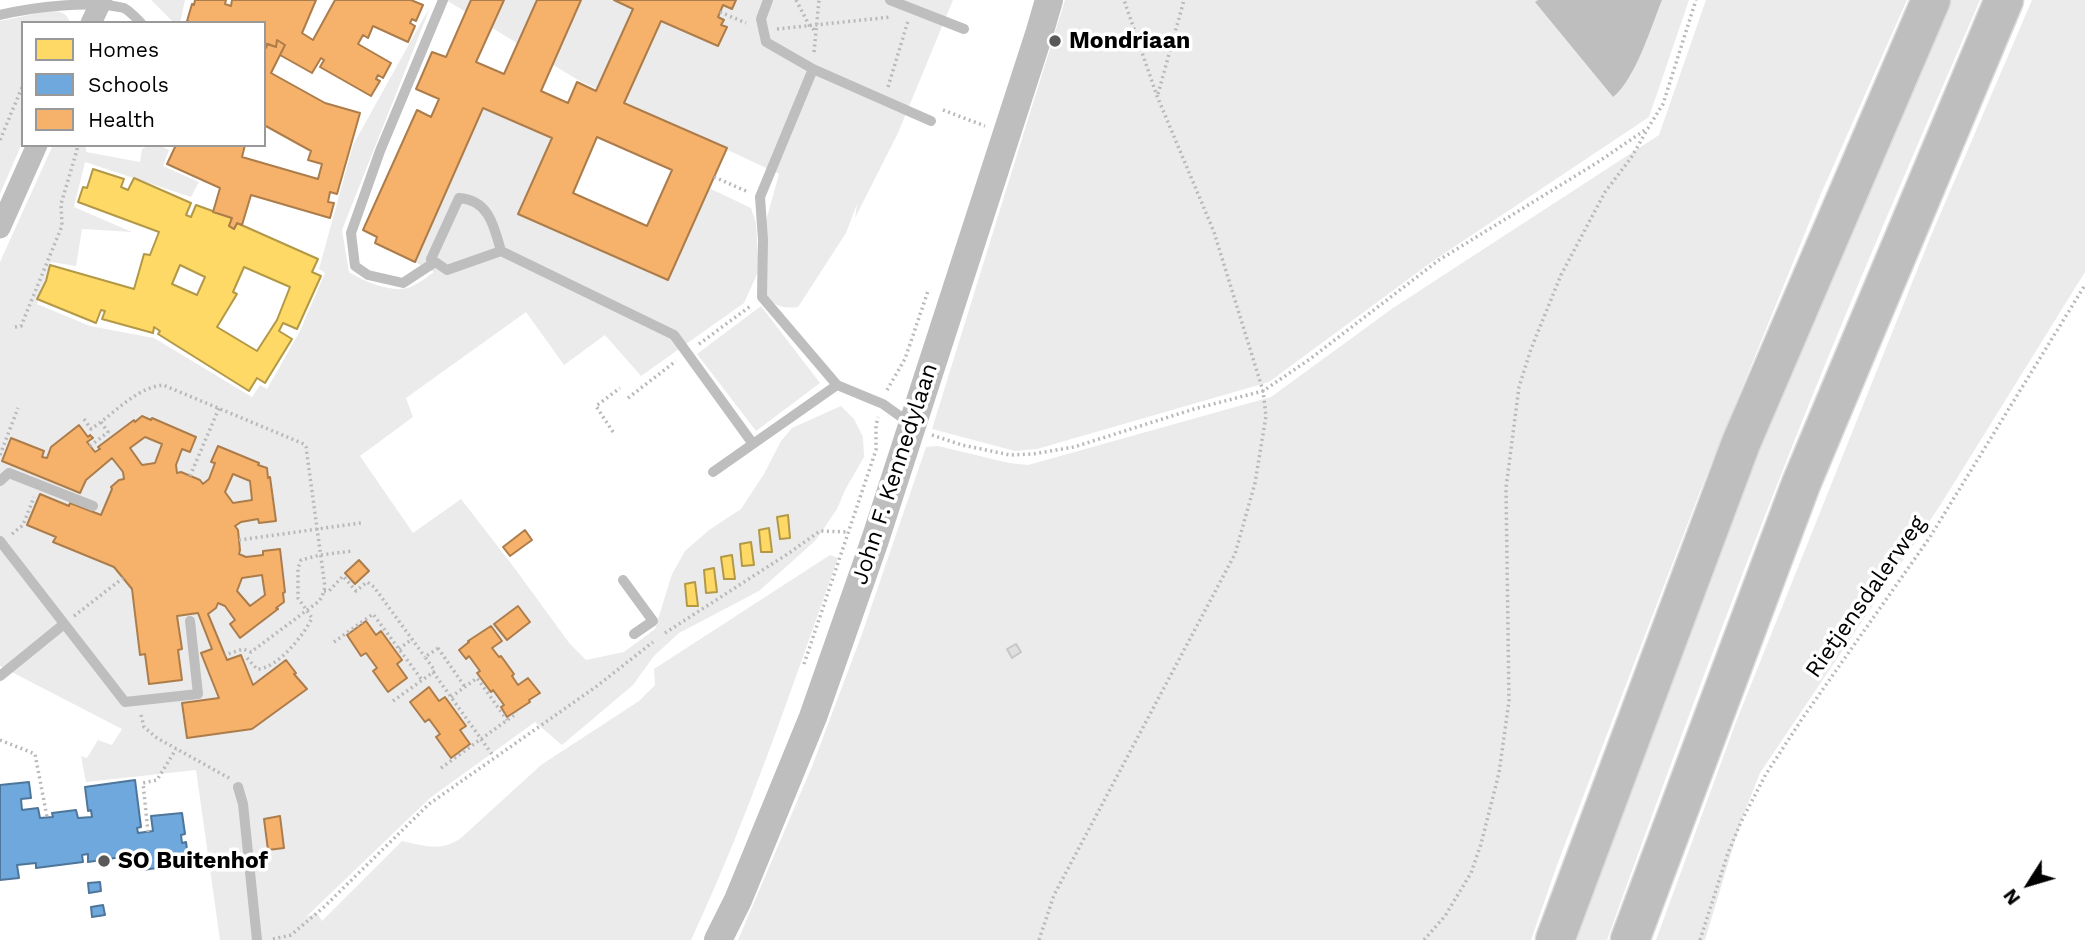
<!DOCTYPE html>
<style>
body{margin:0}
#map{position:relative;width:2085px;height:940px;overflow:hidden;background:#fff;font-family:"Work Sans",sans-serif}
canvas{display:block}
.legend{position:absolute;left:21px;top:21px;width:245px;height:126px;box-sizing:border-box;background:#fff;border:2px solid #999;margin:0;padding:9px 12px;list-style:none;font-size:21px;color:#000}
.legend li{display:flex;align-items:center;gap:14px;height:35px}
.legend b{width:35px;border:2px solid #999}
.north{position:absolute;left:1994px;top:849px;width:70px;height:70px;-webkit-text-stroke:5px #fff;paint-order:stroke;rotate:233deg;font-size:19px;font-weight:700;line-height:28px;text-align:center;color:#000}
.north::after{content:'';display:block;margin:auto;width:24px;height:32px;background:#000;clip-path:polygon(50% 0,100% 100%,50% 72%,0 100%)}
</style>
<div id="map">
<canvas width="2085" height="940"></canvas>
<ul class="legend">
<li><b style="height:19px;background:#ffd966"></b>Homes</li>
<li><b style="height:19px;background:#6fa8dc"></b>Schools</li>
<li><b style="height:19px;background:#f6b26b"></b>Health</li>
</ul>
<div class="north">N</div>
</div>
<script>
const context = document.querySelector('canvas').getContext('2d');
context.lineJoin = 'round';
function paint(path, color) {
  context.fillStyle = color;
  context.fill(path, 'evenodd');
}
function trace(path, color, width, dash) {
  context.strokeStyle = color;
  context.lineWidth = width;
  context.lineCap = dash ? 'butt' : 'round';
  context.setLineDash(dash || []);
  context.stroke(path);
}
function label(font, color, halo, rows, align = 'center') {
  context.font = font + ' "Work Sans",sans-serif';
  context.lineWidth = 7;
  context.setLineDash([]);
  context.textBaseline = 'middle';
  context.strokeStyle = halo;
  context.fillStyle = color;
  for (const [text, x, y, turn = 0] of rows) {
    context.save();
    context.translate(x, y);
    context.rotate((+turn || 0) * Math.PI / 180);
    context.textAlign = isNaN(turn) ? turn : align;
    if (halo) context.strokeText(text, 0, 0);
    context.fillText(text, 0, 0);
    context.restore();
  }
}
paint(new Path2D(`
 M151 0H185L180 23H174Z
 M446 0H953L898 133 855 218 857 204 846 233 798 307C772 311 763 295 758 272L744 303 641 376 605 335 564 365 526 312 406 398 413 417 360 456 413 533 461 499 513 566 570 644 586 660 624 652 655 629 672 574 685 551 709 530 741 509 764 474 781 441 792 428 841 406 854 419 863 437 864 457 845 490 837 509 816 540 759 591 679 633 654 656 633 685 562 745 535 722 430 798 306 917 317 913 322 921 402 841C425 846 441 852 461 838L541 765 639 701 655 685 654 669 830 555 838 558C792 687 749 816 691 940H220L196 770 86 782 81 756 87 758 98 740 112 745 122 729 0 666V262L53 145H86V152L140 162 142 149C153 143 159 145 169 150L163 166 199 182 191 197 85 162 74 207 132 232 82 229 76 266 51 262 37 304 90 326 154 338 252 397 260 385 267 389 299 333 325 273 319 269 353 145 423 19 430 8 342 230 349 272C363 281 393 294 410 287 418 284 427 277 434 272L415 262 483 108 552 138 519 214 668 280 709 188 751 208 756 223 758 259 764 228 779 174 578 80Z
 M1065 0H1538L1536 2 1613 97 1631 75 1662 0H1689L1649 117 1433 261 1269 382 1037 449 1015 451 932 429Z
 M1706 0H1907L1820 196 1699 494 1557 865 1531 940H738L813 764 862 634 926 447 938 446 1009 463 1028 465 1271 397 1393 308 1659 135Z
 M1948 0H1980C1919 141 1858 282 1801 424 1733 595 1669 767 1607 940H1570L1681 635Z
 M2032 0H2085V272L1941 504 1760 773 1740 824 1705 940H1656L1736 722 1930 238Z
 M49 11C60 12 66 11 70 23H23V141L0 194V21Z
 M761 306 820 383 756 431 697 354Z`), '#ebebeb');
paint(new Path2D(`
 M1538 0H1662C1651 27 1635 80 1613 97L1535 2Z`), '#bebebe');
const homes = new Path2D(`
 M93 169 124 179 121 187 128 190 134 178 191 203 186 215 191 217 196 205 232 218 229 226 234 229 237 223 318 259 312 272 321 276 297 329 283 323 279 331 292 339 265 383 257 378 249 391 158 334 160 331 154 327 153 333 102 319 105 311 101 310 96 323 37 299 46 281 50 265 134 289 144 254 150 255 159 232 78 202 83 187 87 188ZM180 265 205 277 197 295 172 284ZM244 267 290 287 277 320 257 351 217 327 237 294 233 292Z
 M788 515 790 538 780 539 777 517Z
 M769 528 772 552H761L759 530Z
 M751 542 754 565 742 566 740 544Z
 M732 555 735 579H724L721 557Z
 M714 568 717 592 706 593 704 570Z
 M695 582 698 606H687L685 584Z`);
paint(homes, '#ffd966');
trace(homes, '#b29847', 2);
const schools = new Path2D(`
 M135 780 141 827 137 828 138 833 153 831 151 816 182 813 185 834 181 835 182 843 186 842 189 864 142 870 143 869 141 851 135 852V855L88 862V854L82 855 83 862 36 868V863L17 865 19 878 0 880V785L29 782 31 798 21 799 22 810 38 808 40 818 53 817 52 813 76 810 78 818 92 817 91 810 88 811 85 787Z
 M100 882 101 891 89 893 88 883Z
 M103 905 105 915 92 917 91 907Z`);
paint(schools, '#6fa8dc');
trace(schools, '#4e769a', 2);
const health = new Path2D(`
 M195 0H226L225 4 231 6 232 0H316L302 33 313 40 335 0H411L423 5 416 21 412 19 410 23 415 26 408 42 373 26 368 38 363 35 358 44 391 63 383 78 378 75 376 79 380 81 371 96 320 67 324 60 321 58 312 73 280 55 285 45 277 40 276 47 264 43V23H193L187 21 192 4 194 5Z
 M471 0H504L476 62 504 74 537 0H581L541 91 568 103 577 82 596 91 633 9 614 0H736L732 9 723 5 718 17 724 20 721 25 727 27 718 46 661 21 624 103 727 148 668 280 518 214 552 138 483 108 415 262 375 243 377 237 363 230 417 110 431 117 439 99 416 89 432 52 446 57ZM597 137 672 170 647 226 573 193Z
 M277 40 285 45 271 73 325 103 360 113 337 194 330 192 328 202 334 203 330 218 251 195 242 225 237 223 234 229 229 226 232 218 213 212 220 188 167 164 176 145H245L242 157 318 179 322 164 308 160 311 151 264 125V51L268 44 276 47Z
 M142 416 151 420 152 418 196 437 190 452 182 449 176 465 177 473 181 472 200 480 203 484 209 479 215 463 211 462 218 446 259 463 258 465 267 468 268 478 270 477 276 521 259 523 258 519 241 522 235 526 238 530 240 550 239 554 246 557 263 555V551L280 549 285 592 283 593 284 602 276 608 278 609 240 638 230 624 235 620 225 606 218 603 216 608 208 614 227 660 241 655 253 685 286 660 296 673 294 674 307 689 252 729 187 738 182 703 219 698 201 653 212 649 198 613 177 616 182 649 178 650 182 680 149 684 145 654 140 655 132 589 114 567 53 542 56 537 27 525 40 494 69 506 70 503 101 515 112 489 111 487 119 480 124 479 123 472 112 458 86 480 80 493 2 461 11 438 44 451 42 457 47 458 51 447 79 425 88 437 90 435 93 438 87 442 95 452 100 449 98 447 134 420 135 422ZM145 437 162 444 155 463 142 465 130 448ZM233 474 250 481 252 500 233 503 225 492ZM262 575 265 595 250 606 237 591 242 578Z
 M525 530 532 540 510 556 503 547Z
 M359 560 369 571 355 584 345 573Z
 M518 606 530 622 507 640 494 624Z
 M366 621 376 635 381 631 402 660 397 664 407 678 388 692 373 671 377 668 366 653 361 656 347 635Z
 M491 626 502 641 492 648 499 657 501 656 514 674 512 676 518 685 528 678 540 693 529 700 530 702 507 717 501 707 504 705 493 690 491 692 477 673 480 671 469 656 466 659 459 650 469 642 468 641Z
 M429 687 439 701 445 697 466 726 460 730 470 744 451 758 436 737 440 734 429 719 425 722 410 702Z
 M280 816 284 848 268 850 264 819Z`);
paint(health, '#f6b26b');
trace(health, '#ac7d4b', 2);
const building = new Path2D(`
 M1016 644 1021 652 1012 658 1007 649Z`);
paint(building, '#dfdfdf');
trace(building, '#c6c6c6', 2);
const motorway = new Path2D(`
 M1555 940 1741 443 1931 0
 M1630 940 1801 484 2004 0`);
trace(motorway, '#dbdbdb', 41);
trace(new Path2D(`
 M796 0 809 25 816 32
 M720 12 746 23
 M777 29 891 17
 M814 52 819 0
 M888 87 908 21
 M1158 94 1184 0
 M943 110 985 126
 M0 140 23 85
 M714 177 746 191
 M15 327 21 326 62 226 61 204 77 150V145
 M699 344 752 305
 M887 390 905 359 928 291
 M628 398 676 361
 M84 419 91 429 101 422
 M613 432 596 406 620 388
 M932 435 962 445 1010 455 1033 454 1074 447 1194 409 1263 391 1310 359 1439 260 1598 162 1648 128 1663 104 1696 0
 M90 446 108 432 101 422C119 408 140 387 163 385L304 444 306 447 325 587 322 597 318 602 251 652 243 649 225 655
 M0 455 18 408
 M190 476 219 408
 M12 534 23 525 34 497
 M239 540 361 523
 M324 591H329L343 576 356 591 367 582 374 587 425 657
 M74 616 123 578
 M665 633 789 553 820 531 849 532
 M334 642 373 614 422 680
 M438 648 465 687
 M399 649 412 639
 M247 658 257 669C277 669 304 635 312 618L298 598V568L301 560 320 555 352 551
 M804 664 876 450V426L878 417
 M433 672 494 757
 M451 697 477 678 507 720
 M393 701 435 671 425 657 440 647
 M141 715 144 727 157 738 229 778
 M0 740 35 754 47 817
 M441 768 517 713
 M148 832 143 783 157 780 176 749
 M273 939 291 935 324 907 429 804 597 686 653 642
 M1039 940 1054 895 1235 554 1255 483 1266 416 1263 391 1214 232 1157 96 1124 0
 M1424 940 1445 916 1471 873 1481 844 1499 773 1509 701 1506 488 1519 387 1531 349 1561 275 1605 192 1631 158 1647 130
 M1700 940 1728 853 1741 822 1766 774 1802 719 1930 537 2085 285`), '#b9b9b9', 3.5, [2, 3.5]);
trace(new Path2D(`
 M768 0 761 19 766 42 813 69 931 121
 M890 0 964 29
 M0 15C33 7 92 0 124 8 131 12 136 18 141 23
 M813 69 760 197 763 240 762 297 837 385 883 404 911 424
 M501 251 447 270 431 259 459 198C489 200 494 226 501 251L674 335 753 444
 M435 262 403 283 368 275 355 266 351 233 380 151 443 0
 M713 472 837 385
 M0 481 9 473 93 506
 M0 541 125 702 198 694 190 621
 M623 580 653 621 634 634
 M0 676 64 624
 M238 787 243 804 257 940`), '#bebebe', 10);
trace(new Path2D(`
 M91 23 102 0
 M0 228 37 145`), '#bebebe', 21);
trace(new Path2D(`
 M718 940 738 900 813 717 875 540 1040 31 1049 0`), '#bebebe', 28);
trace(motorway, '#bebebe', 38);
for (const [x, y, r, color] of [
 [1055,41,7,"#595959"],
 [104,861,7,"#595959"]
]) {
  const dot = new Path2D();
  dot.arc(x, y, r, 0, 2 * Math.PI);
  context.fillStyle = color;
  context.fill(dot);
  trace(dot, '#fff', 2.5);
}
label('bold 23px', '#000', '#fff', [
 ["Mondriaan",1069,41],
 ["SO Buitenhof",118,861]
], 'left');
label('23px', '#000', '#fff', [
 ["John F. Kennedylaan",895,474,-72],
 ["Rietjensdalerweg",1866,597,-55]
]);
</script>
